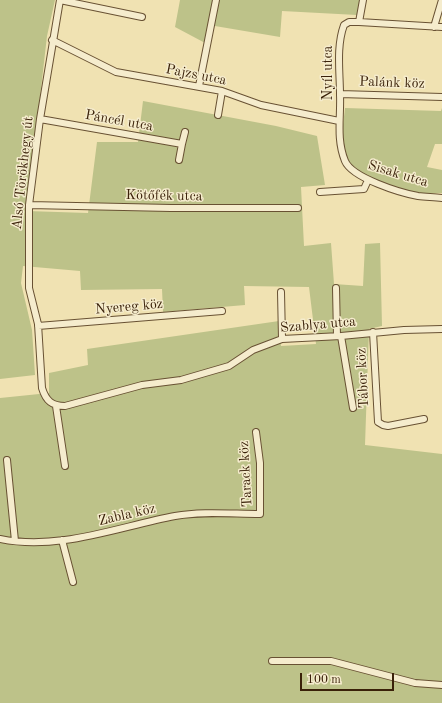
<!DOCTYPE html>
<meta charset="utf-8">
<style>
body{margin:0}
#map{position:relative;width:442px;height:703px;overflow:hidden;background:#f0e2b2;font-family:"Old Standard TT",serif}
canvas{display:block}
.scale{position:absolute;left:300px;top:673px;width:94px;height:18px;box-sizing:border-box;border:2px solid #3a2109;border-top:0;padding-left:5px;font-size:12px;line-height:14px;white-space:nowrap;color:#3a2109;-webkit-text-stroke:3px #f5eccd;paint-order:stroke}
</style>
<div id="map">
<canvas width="442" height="703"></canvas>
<div class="scale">100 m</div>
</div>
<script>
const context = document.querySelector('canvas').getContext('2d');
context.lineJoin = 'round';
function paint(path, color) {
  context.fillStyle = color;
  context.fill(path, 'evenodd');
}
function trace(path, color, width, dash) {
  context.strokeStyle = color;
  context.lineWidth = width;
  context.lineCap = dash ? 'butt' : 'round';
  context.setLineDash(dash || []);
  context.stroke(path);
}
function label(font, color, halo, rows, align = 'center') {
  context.font = font + ' "Old Standard TT",serif';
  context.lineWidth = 3;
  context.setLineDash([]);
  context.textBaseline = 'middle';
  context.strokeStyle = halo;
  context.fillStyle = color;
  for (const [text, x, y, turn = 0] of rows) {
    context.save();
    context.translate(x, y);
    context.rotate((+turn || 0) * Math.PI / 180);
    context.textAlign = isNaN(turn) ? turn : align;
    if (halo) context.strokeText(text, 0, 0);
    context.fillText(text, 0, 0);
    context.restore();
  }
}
paint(new Path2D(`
 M0 0H55L47 36 27 211 88 213 97 142H138L143 101 276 126 317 136 325 185 301 187 304 246 331 243 334 284 363 286 365 244 380 243 382 326 369 329 365 445 442 454V703H0V398L49 393V373L88 365 87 349 279 321 281 346 316 344 309 287 244 286 245 305 163 312 162 289 81 290 80 271 23 266 21 283 32 330 35 375 0 379Z
 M180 0H365L357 15 282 11 280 37 209 25 207 44 175 27Z
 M345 108 441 111 442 108V144H435L427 167 442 170V193C434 193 425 194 417 193 397 189 347 173 343 151 340 139 344 120 345 108Z`), '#bdc289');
const minor = new Path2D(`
 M142 17 60 0 40 119 29 205V288L38 324 42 388C46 401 52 406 65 406L142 385 181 380 229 366 253 350 282 339 341 336 404 330 442 329
 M359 22 363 0
 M434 27 442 0
 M442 27 359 22H349L344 25C336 47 340 72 340 95 341 117 336 139 345 161 352 178 401 193 418 196 426 197 434 197 442 198
 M52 40 116 72 222 91 261 105 339 121
 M199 86 216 0
 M340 94 442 97
 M218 115 222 91
 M40 119 182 144 185 132
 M179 160 182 144
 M320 192 364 189 368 180
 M29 205 171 208H298
 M336 288 337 336
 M281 292 282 339
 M38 326 222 311
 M373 332 378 422 383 425 388 426 424 419
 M341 336 353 408
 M56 406 65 466
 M7 460 15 541
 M0 539C59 551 117 527 175 516 202 511 232 514 260 514V463L256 432
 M62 540 73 582
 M272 661H331L415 683 442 685`);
trace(minor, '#685133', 8);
trace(minor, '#f5eccd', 6);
label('14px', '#3a2109', '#f5eccd', [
 ["Nyíl utca",328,73,-90],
 ["Pajzs utca",196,75,11],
 ["Palánk köz",392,83,2],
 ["Páncél utca",119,121,10],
 ["Alsó Törökhegy út",23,173,-84],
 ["Sisak utca",398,174,17],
 ["Kötőfék utca",164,196,1],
 ["Nyereg köz",129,307,-5],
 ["Szablya utca",318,325,-5],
 ["Tábor köz",363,378,-93],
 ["Tarack köz",246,474,-93],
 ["Zabla köz",127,515,-13]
]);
</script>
